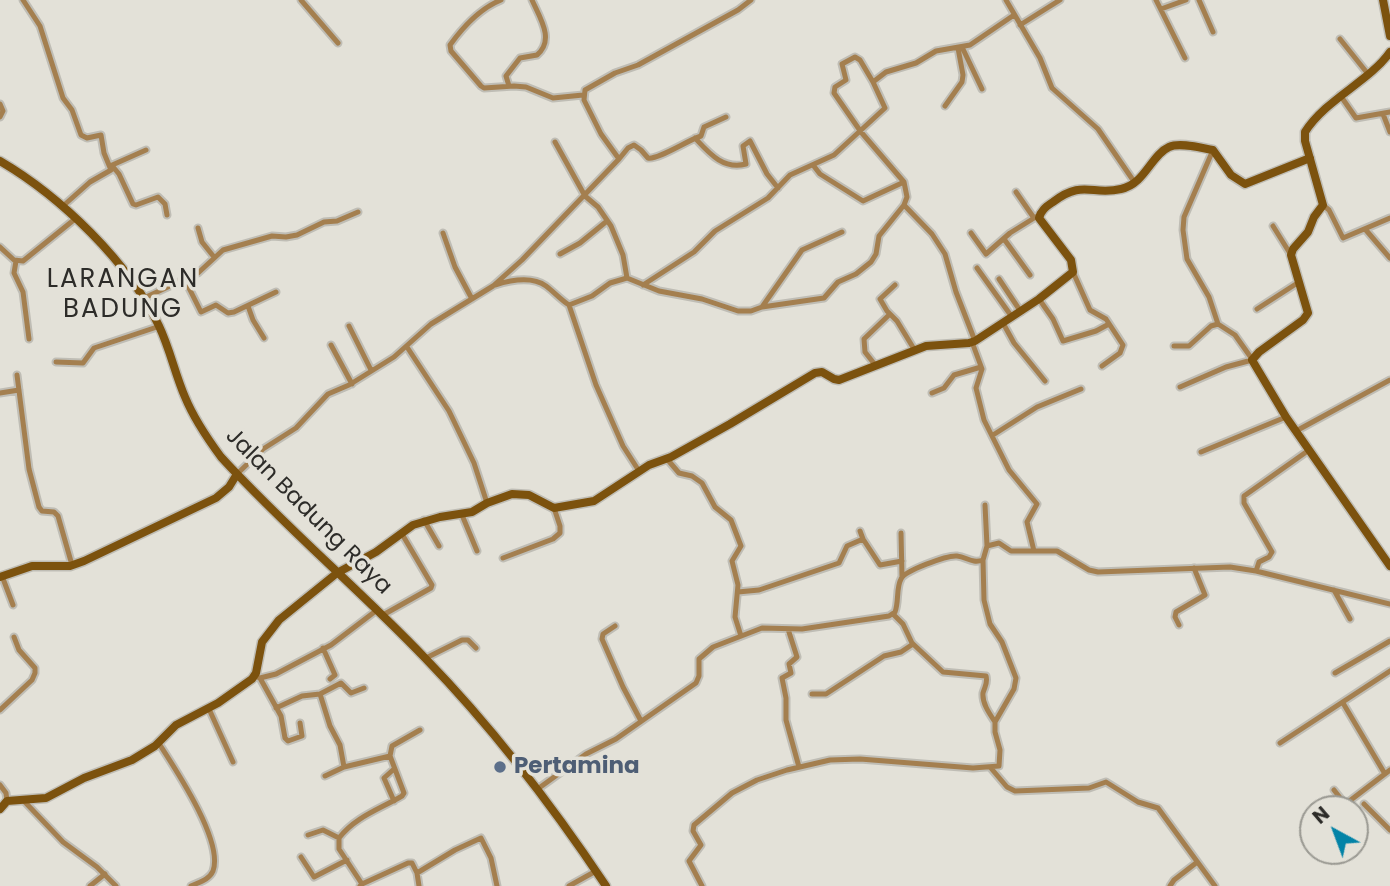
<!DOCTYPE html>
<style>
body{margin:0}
#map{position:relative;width:1390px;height:886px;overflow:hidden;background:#e3e1d8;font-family:Poppins,sans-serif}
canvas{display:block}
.north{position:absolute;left:1299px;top:795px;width:70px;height:70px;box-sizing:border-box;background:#e3e1d8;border:2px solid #9a9992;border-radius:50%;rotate:319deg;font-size:19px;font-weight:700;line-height:28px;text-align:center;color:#2d2c29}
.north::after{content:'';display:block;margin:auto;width:24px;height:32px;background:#0383a7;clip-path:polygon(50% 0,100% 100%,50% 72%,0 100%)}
</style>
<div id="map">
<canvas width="1390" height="886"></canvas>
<div class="north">N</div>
</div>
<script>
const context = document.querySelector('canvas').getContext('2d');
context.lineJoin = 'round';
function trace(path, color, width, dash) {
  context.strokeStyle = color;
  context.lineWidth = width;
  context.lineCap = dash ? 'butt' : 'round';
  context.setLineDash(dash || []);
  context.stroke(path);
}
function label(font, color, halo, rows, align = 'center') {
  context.font = font + ' Poppins,sans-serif';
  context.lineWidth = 7;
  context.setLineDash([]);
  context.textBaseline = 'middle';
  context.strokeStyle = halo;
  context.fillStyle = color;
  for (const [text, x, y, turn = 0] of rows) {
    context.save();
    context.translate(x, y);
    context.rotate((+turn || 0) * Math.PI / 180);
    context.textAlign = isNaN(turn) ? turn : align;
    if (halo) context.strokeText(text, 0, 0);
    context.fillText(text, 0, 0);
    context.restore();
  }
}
const street = new Path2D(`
 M23 0 40 26 63 98 72 110 81 135 87 138 101 135 104 153 111 170 90 182 63 206
 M301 0 338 43
 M501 0C481 8 463 27 450 45L451 51 481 86 484 88 514 86 526 87 553 98 583 95
 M1006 0 1040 58 1052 88 1098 129 1135 183
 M1156 0 1185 58
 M1199 0 1213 32
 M1161 9 1186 0
 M1020 25 1060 0
 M1340 39 1368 74
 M962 47 982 89
 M873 82 860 60 855 57 842 64 846 80 835 87 834 93 861 132 904 182 907 197 904 205
 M509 86 506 76 520 58 537 55C555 40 540 18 532 0
 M1340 95 1356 118 1390 112
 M0 104 3 111 0 117
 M945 106 962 82 963 75 958 48
 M1383 114 1390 132
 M695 138C709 153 723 170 746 164L743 146 750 141 767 174 778 188
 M555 142 585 196 598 207 611 226 623 255 627 278
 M1213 150 1184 217 1183 230 1187 259 1209 297 1218 324
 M619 159 628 148 634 145 641 150 648 158C658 160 688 140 701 136L704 127 726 117
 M813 165 820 174 863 201 904 182
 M110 166 146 150
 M111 170 114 168 119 174 133 204 136 205 158 197 165 204 167 215
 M1016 192 1034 218
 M1323 205 1329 210 1343 238 1390 218
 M1273 226 1291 255
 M198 228 202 242 214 257
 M1365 229 1390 258
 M443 233 455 267 472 299
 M971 233 986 254 1010 233 1039 215
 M1004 239 1030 275
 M0 247 14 260 23 261 75 219
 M560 254 580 243 607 221
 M16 261 14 273 23 292 29 339
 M977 268 1012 317
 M1073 272 1090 310 1106 319 1123 345 1120 353 1102 366
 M184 278 201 312 216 305 228 313 234 312 276 292
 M999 279 1021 312
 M495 285C511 280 532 276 546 286 554 292 561 300 569 305L592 296 610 283 627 278 659 291 702 299 738 311H751L762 307 802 250 842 232
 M643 285 694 252 715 231 768 198 790 175 834 155 885 108 873 82 886 72 916 63 936 51 970 45 1014 15
 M895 285 880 299 887 311 897 321 914 349
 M144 298 198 273 223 250 272 236 286 237 297 235 324 222 337 221 358 212
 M1039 299 1053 319 1063 341 1096 331 1109 324
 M569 305 596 385 623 446 639 471
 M248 306 253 320 264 338
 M762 307 824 298 838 282 856 274 871 262 876 254 879 236 904 205 932 234 945 254 956 292 975 341
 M1257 309 1299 282
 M1003 323 1014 343 1045 381
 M349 326 371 370
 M972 342 982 369 976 388 984 420 1009 470 1037 504 1027 522 1034 551
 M331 345 352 384
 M1174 346H1189L1211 326 1218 324 1235 335 1252 359
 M407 347 449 411 474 463 487 503
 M56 362 83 363 94 348 160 326
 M876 366 865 352 864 339 890 314
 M17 375 29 469 39 507 42 511 54 512 58 516 72 565
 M1180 387 1226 367 1252 360
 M0 393 19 390
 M932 393 944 388 954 375 981 367
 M1296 431 1390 380
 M993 435 1037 407 1081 389
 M1201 452 1286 417
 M667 459 679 473 692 476 702 483 715 507 731 520 741 546 732 561 738 585 735 617 741 636
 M237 474 263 449 296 428 328 394 349 385 394 357 431 324 493 286 522 260 619 159 601 134 584 100 585 90 615 73 638 65 738 10 751 0
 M462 515 477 551
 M424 520 439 546
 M860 531 863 539 880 565 902 561
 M901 533 902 576
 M987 546 999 543 1011 551H1057L1089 570 1098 572 1230 567 1256 571 1390 604
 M503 558 553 539 560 533V526L554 508
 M1256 571 1259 562 1269 557 1272 552 1244 503V496L1309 450
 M2 576 13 605
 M1334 590 1350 619
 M738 592 759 590 839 563 847 546 863 539
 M893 614 903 624 912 643 943 672 986 676C988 683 985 686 983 693 982 703 989 713 995 722
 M383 615 431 588 432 585 402 534
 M1179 625 1175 617 1176 612 1205 595 1194 568
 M615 626 603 634 602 639 623 687 641 721
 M788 629 797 657 789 664 791 673 782 678 786 698V720L799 767
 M323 648 335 675 330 679
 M426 658 462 640H468L476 648
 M1335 673 1390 641
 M254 676 260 678 276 674 331 645 377 610
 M260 678 281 716 285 738 288 741 302 736 300 723
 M320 694 341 683 351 693 364 688
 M812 694H826L884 656 901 652 913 644
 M1343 703 1385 774
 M276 708 302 696 320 694 330 726 340 745 344 767
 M209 709 233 762
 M0 710 32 680 35 673V668L19 650 14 637
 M158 742C174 767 224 841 213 871 209 880 199 882 191 886
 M1280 743 1390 671
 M390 756 392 746 420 730
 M990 767 1007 787 1015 791 1089 788 1106 782 1138 802 1158 808 1215 886
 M325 776 344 767 390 756 404 793 402 796C380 809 355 817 339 838V849L362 884 360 886
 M0 785 6 793 7 801
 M539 788 586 754 616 739 696 683 699 676V659L713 647 762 628 802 629 889 616 895 612C899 602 896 588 901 579 904 571 947 555 957 556 967 557 972 564 983 560
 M1334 790 1345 804
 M23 800 63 842 97 867 116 886
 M394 801 384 778 394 769
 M1364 804 1390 830
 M1339 809 1390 770
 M308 835 323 830 339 838
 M301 857 314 877 347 860
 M417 873 419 886
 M362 884 408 863H412L417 873 455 850 481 838 491 858 497 886
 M90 886 105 874
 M569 886 596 871
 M702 886 689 861 701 845 693 831 694 825 732 793 757 780 787 770 830 760 860 759 973 768 999 766 1000 750 995 732V722L1014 689 1016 678 1002 642 990 624 984 600 983 560 987 546 985 505
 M1170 886 1174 880 1196 863`);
const secondary = new Path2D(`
 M1383 0 1390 36
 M1390 52C1370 81 1326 99 1305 132V141L1323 205 1314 217 1308 232 1293 249 1291 255 1308 313 1303 320 1259 352 1252 360 1286 417 1390 566
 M0 161C60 196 129 262 159 326 170 349 175 374 185 397 194 419 207 438 221 457 285 527 359 589 425 658 493 728 552 805 606 886
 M0 577 32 566H70L84 561 216 498 229 487 237 474
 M0 809 7 801 46 798 84 778 132 760 155 746 176 725 218 703 252 679 256 673 262 642 279 620 337 573 376 552 413 525 440 517 472 512 487 503 512 494 529 495 554 508 594 501 649 465 671 457 730 424 815 373 822 372 834 379 839 380 926 346 969 343 975 341 1039 299 1073 272 1071 260 1039 218C1041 210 1046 207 1053 202 1083 179 1092 196 1121 189 1145 184 1151 155 1169 147 1180 142 1201 148 1213 150L1231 175 1245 184 1310 158`);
trace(street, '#bfbdb5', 9);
trace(secondary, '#bfbdb5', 11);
trace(street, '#a47f4f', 5);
trace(secondary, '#7c520e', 8);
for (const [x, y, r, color] of [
 [500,767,7,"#5c6f8a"]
]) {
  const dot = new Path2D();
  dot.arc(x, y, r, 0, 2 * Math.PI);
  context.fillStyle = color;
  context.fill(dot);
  trace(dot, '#e3e1d8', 2.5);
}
label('23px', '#2d2c29', '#e3e1d8', [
 ["Jalan Badung Raya",308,512,45]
]);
label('bold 23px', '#4e5e75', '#e3e1d8', [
 ["Pertamina",514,767]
], 'left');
context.letterSpacing = '2px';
label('26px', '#2d2c29', '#e3e1d8', [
 ["LARANGAN",123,280],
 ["BADUNG",123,310]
]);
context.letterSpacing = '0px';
</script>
